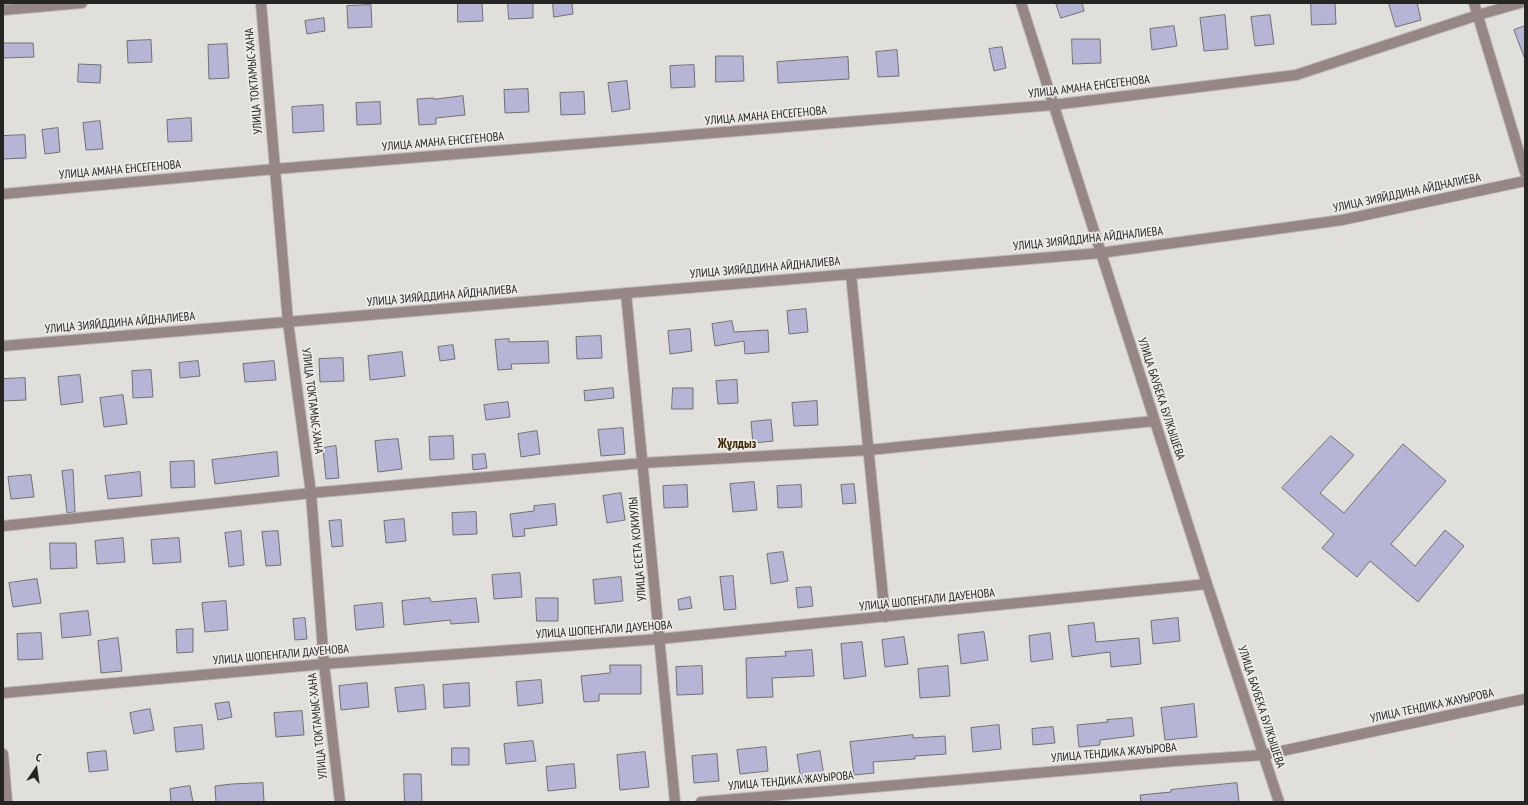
<!DOCTYPE html>
<meta charset="utf-8">
<style>
body{margin:0}
#map{position:relative;width:1528px;height:805px;overflow:hidden;background:#e1dfdc;font-family:"PT Sans Narrow",sans-serif}
canvas{display:block}
.frame{position:absolute;inset:0;border:4px solid #252524;pointer-events:none}
.north{position:absolute;left:16px;top:749px;width:40px;height:40px;-webkit-text-stroke:3px #eeece9;paint-order:stroke;rotate:13deg;font-size:11px;font-weight:700;line-height:16px;text-align:center;color:#252524}
.north::after{content:'';display:block;margin:auto;width:14px;height:18px;background:#252524;clip-path:polygon(50% 0,100% 100%,50% 72%,0 100%)}
</style>
<div id="map">
<canvas width="1528" height="805"></canvas>
<div class="frame"></div>
<div class="north">С</div>
</div>
<script>
const context = document.querySelector('canvas').getContext('2d');
context.lineJoin = 'round';
function paint(path, color) {
  context.fillStyle = color;
  context.fill(path, 'evenodd');
}
function trace(path, color, width, dash) {
  context.strokeStyle = color;
  context.lineWidth = width;
  context.lineCap = dash ? 'butt' : 'round';
  context.setLineDash(dash || []);
  context.stroke(path);
}
function label(font, color, halo, rows, align = 'center') {
  context.font = font + ' "PT Sans Narrow",sans-serif';
  context.lineWidth = 3.5;
  context.setLineDash([]);
  context.textBaseline = 'middle';
  context.strokeStyle = halo;
  context.fillStyle = color;
  for (const [text, x, y, turn = 0] of rows) {
    context.save();
    context.translate(x, y);
    context.rotate((+turn || 0) * Math.PI / 180);
    context.textAlign = isNaN(turn) ? turn : align;
    if (halo) context.strokeText(text, 0, 0);
    context.fillText(text, 0, 0);
    context.restore();
  }
}
const building = new Path2D(`
 M458 3H482L483 21 458 22Z
 M508 3H533V18L509 19Z
 M553 3H572L573 14 554 17Z
 M1056 3H1082L1084 11 1061 18Z
 M1311 3H1335L1336 24 1312 25Z
 M1389 3H1417L1421 20 1396 27Z
 M371 5 372 27 348 28 347 6Z
 M1225 15 1228 49 1204 51 1200 18Z
 M1270 15 1274 44 1255 46 1251 17Z
 M324 18 325 31 307 34 305 21Z
 M1174 26 1177 46 1152 50 1150 29Z
 M1525 26V57H1524L1514 30Z
 M1072 39H1100L1101 63 1073 64Z
 M151 40 152 62 128 63 127 41Z
 M3 43H33L34 57 3 58Z
 M227 44 229 78 209 79 208 45Z
 M1002 47 1006 68 994 71 989 49Z
 M897 50 899 76 878 77 876 52Z
 M716 56H743L744 81 716 82Z
 M848 57 849 79 778 83 777 62Z
 M79 64 101 65 100 83 78 82Z
 M694 65 695 87 671 88 670 66Z
 M627 81 630 109 612 112 608 83Z
 M528 89 529 112 505 113 504 90Z
 M584 92 585 114 561 115 560 93Z
 M463 96 465 115 436 118V124L419 125 417 99 434 98V99Z
 M380 102 381 124 357 125 356 103Z
 M323 105 324 131 293 133 292 107Z
 M191 118 192 141 168 142 167 120Z
 M100 121 103 149 86 150 83 123Z
 M58 128 60 152 45 154 42 130Z
 M25 135 26 158 3 159V136Z
 M806 309 808 332 789 334 787 311Z
 M732 321 734 332 768 330 769 352 745 354 744 341 715 346 712 324Z
 M690 329 692 351 670 354 668 331Z
 M601 336 602 358 577 359 576 337Z
 M509 339V342L548 341 549 363 511 364 512 369 498 370 495 340Z
 M453 345 455 359 440 361 438 347Z
 M402 352 405 376 370 380 368 356Z
 M343 358 344 381 320 382 319 359Z
 M198 361 200 376 180 378 179 363Z
 M274 361 276 380 245 382 243 364Z
 M151 370 153 397 133 398 132 371Z
 M80 375 83 402 61 405 58 377Z
 M25 378 26 400 3 401V379Z
 M737 380 738 403 718 404 716 381Z
 M613 388 614 398 585 401 584 391Z
 M673 388H693V409H672Z
 M123 395 127 424 104 427 100 398Z
 M817 401 818 425 794 426 792 403Z
 M508 402 510 417 486 420 484 405Z
 M771 420 773 441 753 443 751 422Z
 M623 428 625 454 601 456 598 430Z
 M537 431 540 454 521 457 518 434Z
 M453 436 454 459 430 460 429 437Z
 M1331 436 1354 455 1320 493 1344 513 1403 444 1446 481 1391 544 1415 566 1445 530 1464 546 1418 602 1370 561 1357 577 1322 548 1334 534 1282 488Z
 M398 439 402 469 378 472 375 441Z
 M336 446 339 478 326 479 323 448Z
 M277 452 279 476 215 484 212 460Z
 M485 454 487 468 473 470 472 455Z
 M194 461 195 487 171 488 170 462Z
 M73 470 75 512 67 513 62 471Z
 M140 472 142 496 108 499 105 476Z
 M31 475 34 497 11 499 8 477Z
 M754 482 757 510 733 512 730 484Z
 M854 484 856 503 843 504 841 485Z
 M687 485 688 507 664 508 663 486Z
 M801 485 802 507 778 508 777 486Z
 M621 493 625 520 607 523 603 496Z
 M555 504 557 525 524 529 525 536 513 537 510 514 534 511V506Z
 M476 512 477 534 453 535 452 513Z
 M404 519 406 541 386 543 384 521Z
 M341 520 343 546 332 547 329 521Z
 M241 531 244 565 229 567 225 533Z
 M278 531 281 565 266 566 262 532Z
 M123 538 125 562 97 564 95 541Z
 M179 538 181 562 153 564 151 540Z
 M50 543H76L77 568 51 569Z
 M783 552 788 581 771 584 767 554Z
 M520 573 522 597 494 599 492 575Z
 M733 576 736 609 724 610 720 577Z
 M621 577 623 601 595 604 593 580Z
 M37 579 41 603 13 607 9 583Z
 M811 587 813 606 798 608 796 588Z
 M690 597 692 608 679 610 678 600Z
 M430 598 431 602 476 598 479 622 451 624 450 620 404 625 402 601Z
 M536 598H558V621H537Z
 M226 601 228 630 205 632 202 603Z
 M382 603 384 627 356 630 354 606Z
 M88 611 91 635 62 638 60 614Z
 M305 618 307 639 295 640 293 619Z
 M1178 618 1180 641 1153 644 1151 621Z
 M1094 623 1096 642 1139 638 1141 664 1111 667 1110 652 1072 657 1068 626Z
 M193 629V652L177 653 176 630Z
 M984 632 988 660 961 664 958 635Z
 M41 633 43 659 18 660 17 634Z
 M1050 633 1053 659 1031 662 1029 636Z
 M904 637 908 664 885 667 882 640Z
 M118 638 122 671 101 673 98 641Z
 M862 642 866 676 844 679 841 644Z
 M812 650 814 676 772 678 773 697 747 698 746 658 786 656 785 652Z
 M610 665H641V694H599V701L584 702 581 676 610 673Z
 M702 666 703 694 677 695 676 667Z
 M948 666 950 696 920 698 918 669Z
 M541 680 543 703 518 706 516 682Z
 M367 683 369 707 341 710 339 686Z
 M469 683 470 706 444 708 443 685Z
 M424 685 426 709 398 712 395 688Z
 M229 702 232 717 218 720 215 704Z
 M1194 704 1197 737 1165 740 1161 708Z
 M150 709 154 730 134 734 130 713Z
 M302 711 304 735 276 737 274 713Z
 M1132 718 1134 736 1100 740V745L1079 747 1077 725 1108 722 1107 720Z
 M202 725 204 749 176 752 174 728Z
 M999 725 1001 749 973 752 971 728Z
 M1053 727 1055 743 1033 745 1032 729Z
 M913 735V738L945 736 946 754 915 756V759L873 762 874 773 854 775 850 742Z
 M533 741 536 761 506 764 504 744Z
 M766 747 768 771 740 774 737 750Z
 M452 748H469V765H452Z
 M106 751 108 770 89 772 87 753Z
 M820 751 824 776 801 780 797 755Z
 M645 752 649 787 620 790 617 755Z
 M717 754 719 781 694 783 692 756Z
 M574 764 576 788 548 791 546 767Z
 M404 774H421L422 802H405Z
 M263 783 264 802H216L215 786 232 784Z
 M1237 783 1239 802H1141L1140 795 1171 792V790Z
 M190 786 193 802H171L170 789Z`);
paint(building, '#b6b5d5');
trace(building, '#707073', 1);
const street = new Path2D(`
 M261 3 288 322 311 493 324 664 340 802
 M1021 3 1207 584 1279 802
 M1474 3 1525 172
 M3 10 82 3
 M3 194 275 169 1053 105 1296 75 1478 15 1520 3
 M851 274 885 617
 M626 293 675 802
 M3 346 1100 253 1342 220 1525 181
 M3 526 311 493 643 463 869 450 1154 421
 M3 693 324 664 659 639 1207 584
 M3 754 7 802
 M701 802 1175 761 1263 755 1525 699`);
trace(street, '#bbbab7', 12);
trace(street, '#978686', 10);
label('12px', '#252524', '#eeece9', [
 ["УЛИЦА ТОКТАМЫС-ХАНА",254,81,-95],
 ["УЛИЦА АМАНА ЕНСЕГЕНОВА",1089,87,-7],
 ["УЛИЦА АМАНА ЕНСЕГЕНОВА",766,116,-5],
 ["УЛИЦА АМАНА ЕНСЕГЕНОВА",443,142,-5],
 ["УЛИЦА АМАНА ЕНСЕГЕНОВА",120,170,-5],
 ["УЛИЦА ЗИЯЙДДИНА АЙДНАЛИЕВА",1407,193,-12],
 ["УЛИЦА ЗИЯЙДДИНА АЙДНАЛИЕВА",1088,239,-6],
 ["УЛИЦА ЗИЯЙДДИНА АЙДНАЛИЕВА",765,268,-5],
 ["УЛИЦА ЗИЯЙДДИНА АЙДНАЛИЕВА",442,296,-5],
 ["УЛИЦА ЗИЯЙДДИНА АЙДНАЛИЕВА",120,323,-5],
 ["УЛИЦА БАУБЕКА БУЛКЫШЕВА",1161,399,72],
 ["УЛИЦА ТОКТАМЫС-ХАНА",312,401,83],
 ["УЛИЦА ЕСЕТА КОКИУЛЫ",638,549,-95],
 ["УЛИЦА ШОПЕНГАЛИ ДАУЕНОВА",927,600,-6],
 ["УЛИЦА ШОПЕНГАЛИ ДАУЕНОВА",604,630,-4],
 ["УЛИЦА ШОПЕНГАЛИ ДАУЕНОВА",281,655,-5],
 ["УЛИЦА ТЕНДИКА ЖАУЫРОВА",1432,706,-12],
 ["УЛИЦА БАУБЕКА БУЛКЫШЕВА",1261,707,72],
 ["УЛИЦА ТОКТАМЫС-ХАНА",318,726,-96],
 ["УЛИЦА ТЕНДИКА ЖАУЫРОВА",1114,753,-5],
 ["УЛИЦА ТЕНДИКА ЖАУЫРОВА",791,781,-5]
]);
label('bold 13px', '#412805', '#eeece9', [
 ["Жұлдыз",737,444]
]);
</script>
